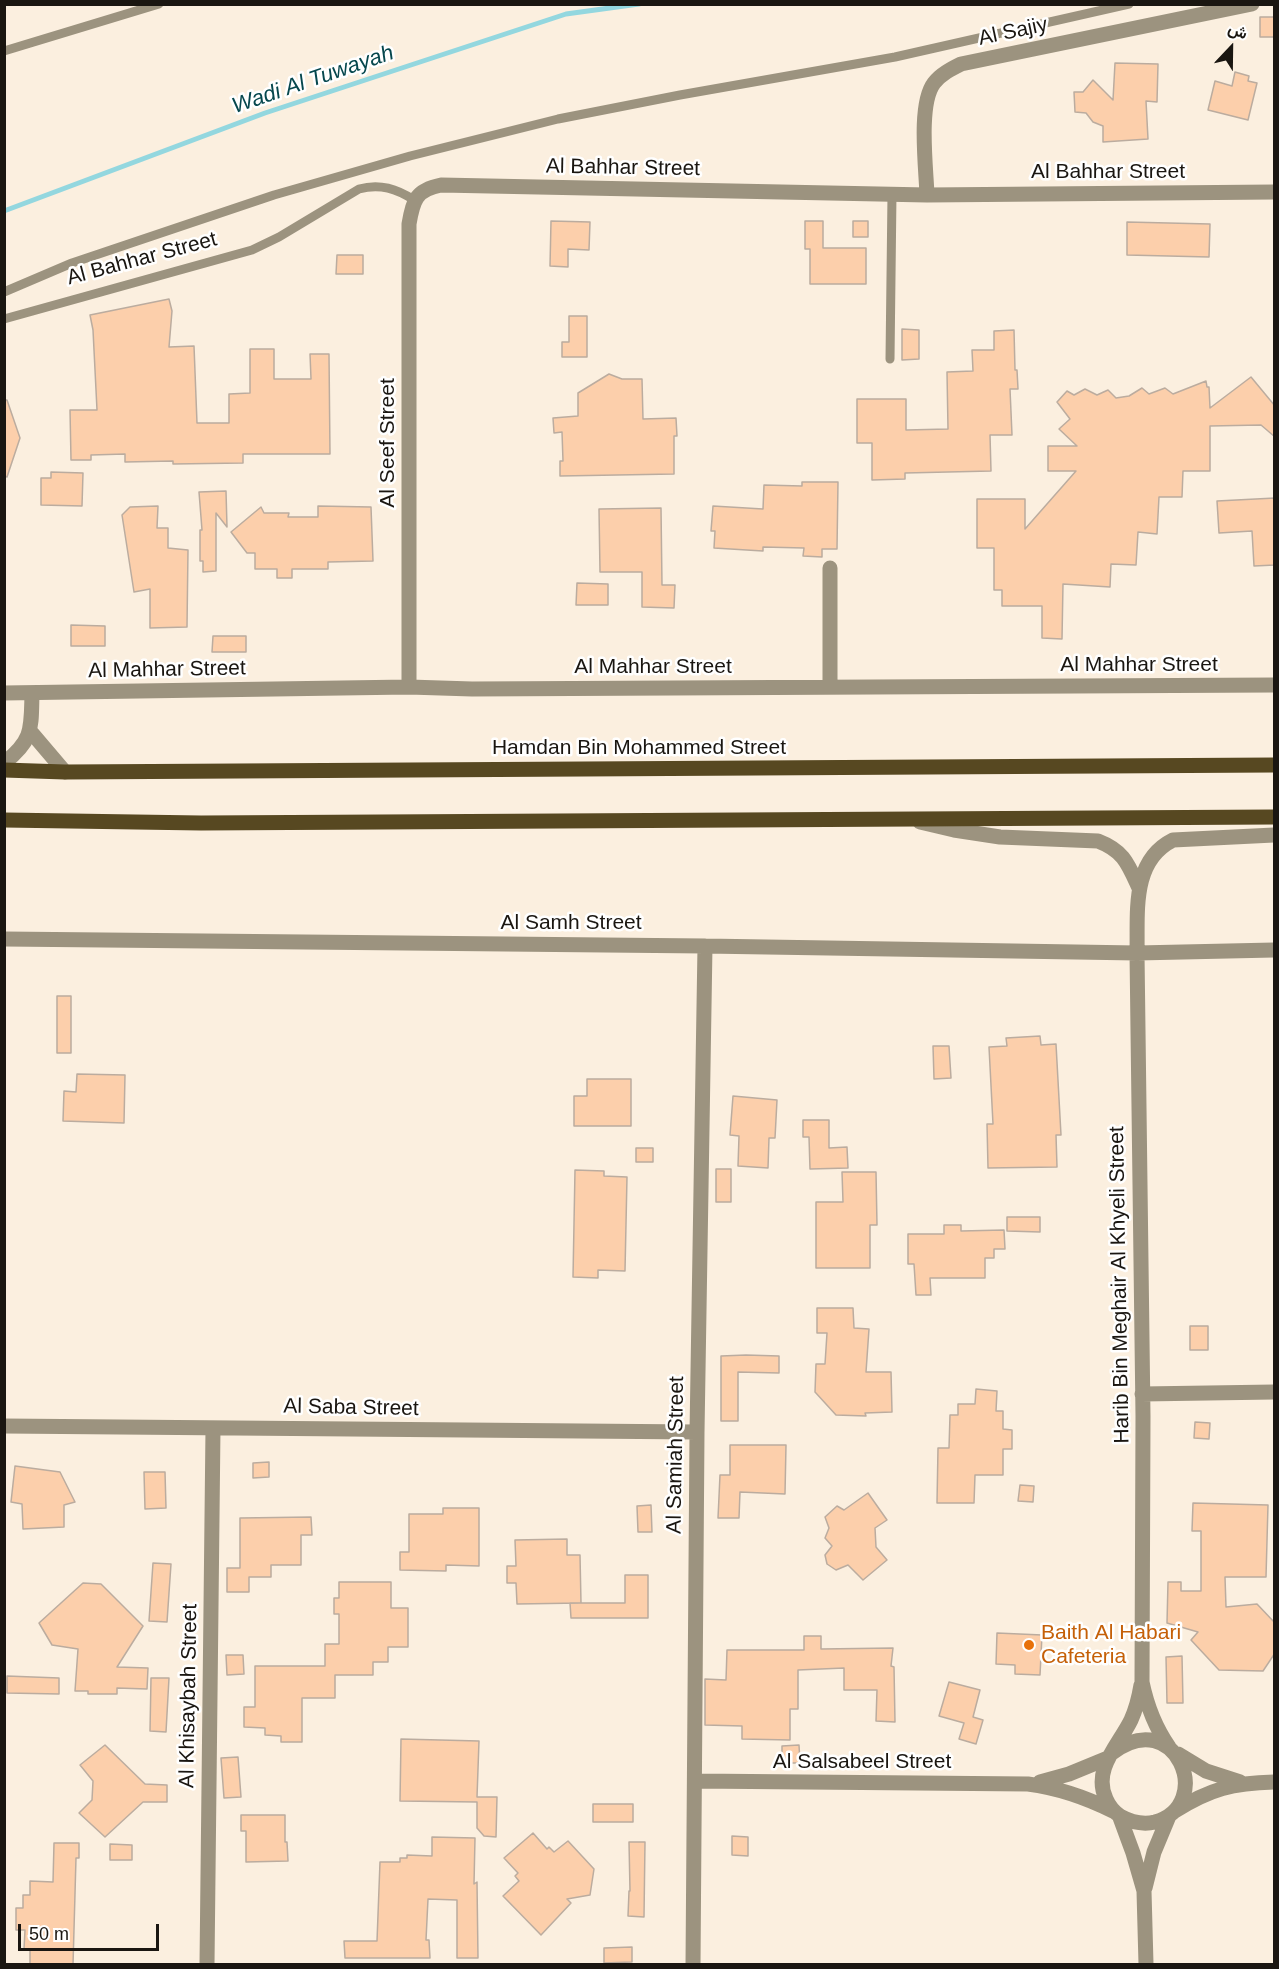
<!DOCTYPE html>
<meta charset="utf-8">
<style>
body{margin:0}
#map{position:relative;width:1279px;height:1969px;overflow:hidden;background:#fbefdf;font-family:Arial,Vazirmatn,sans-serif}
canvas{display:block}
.frame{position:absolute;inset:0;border:6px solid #1a1611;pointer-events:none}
.north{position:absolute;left:1201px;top:18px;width:60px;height:60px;-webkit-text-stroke:4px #fff;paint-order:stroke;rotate:22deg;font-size:16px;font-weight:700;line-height:24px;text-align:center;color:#1a1611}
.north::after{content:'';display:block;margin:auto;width:21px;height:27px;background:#1a1611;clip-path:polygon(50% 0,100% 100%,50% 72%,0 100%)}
.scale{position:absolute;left:18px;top:1924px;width:141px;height:27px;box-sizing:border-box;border:3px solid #1a1611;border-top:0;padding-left:8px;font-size:18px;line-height:21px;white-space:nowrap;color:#1a1611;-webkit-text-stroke:4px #fff;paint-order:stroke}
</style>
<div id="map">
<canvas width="1279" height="1969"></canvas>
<div class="frame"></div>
<div class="north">ش</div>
<div class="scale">50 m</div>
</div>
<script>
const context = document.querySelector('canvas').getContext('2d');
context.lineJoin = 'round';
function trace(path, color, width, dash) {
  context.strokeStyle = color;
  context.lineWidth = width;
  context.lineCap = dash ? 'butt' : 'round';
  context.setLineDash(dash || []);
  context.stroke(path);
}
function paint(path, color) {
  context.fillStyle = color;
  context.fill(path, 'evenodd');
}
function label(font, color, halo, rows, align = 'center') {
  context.font = font + ' Arial,sans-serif';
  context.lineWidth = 5;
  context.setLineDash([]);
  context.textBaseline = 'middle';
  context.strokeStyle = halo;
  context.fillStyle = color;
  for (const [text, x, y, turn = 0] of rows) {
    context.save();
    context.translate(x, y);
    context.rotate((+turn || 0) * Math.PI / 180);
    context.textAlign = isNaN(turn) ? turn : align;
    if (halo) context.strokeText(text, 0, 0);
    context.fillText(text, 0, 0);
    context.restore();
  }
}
trace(new Path2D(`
 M4 211 265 113 566 14 639 4`), '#93d7df', 5);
const building = new Path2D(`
 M1260 17H1275V37H1260Z
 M1115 63 1158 64 1157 102 1146 101 1148 139 1103 142V126L1093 122 1086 113 1075 112 1074 92H1083L1093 80 1113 100Z
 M1235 72 1249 76 1248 81 1257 83 1248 120 1208 110 1215 81 1232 86Z
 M551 221 590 222 589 250 568 249V267L550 266Z
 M805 221H823V248H866V284H810V249H805Z
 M853 221H868V237H853Z
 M1127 222 1210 224 1209 257 1127 255Z
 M337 255H363V274H336Z
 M169 299 172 311 169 347 194 346 197 423H229V394L250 393V349H274V379H311L310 354H329L330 454H243V463L173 464V461L125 462V454L91 455V460H71L70 410H97L93 330 90 315Z
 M569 316H587V357H562V342H569Z
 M902 329 919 330V359L902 360Z
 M1014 330 1015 370H1017L1018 389H1010L1012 435H990L991 471 905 473V479L872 480V443H857V399H906V430L948 429 947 372 973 371 972 350H994V331Z
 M609 374 622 379H642L643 419 676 418 677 436H674V474L560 476V461H563L562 432 554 433 553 418 578 416V393Z
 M1251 377 1275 406V437L1261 425 1210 426V471H1183L1182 497H1159L1157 534 1138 532 1136 565 1111 564 1110 587 1063 584 1062 639 1042 638V606H1002V590H994V548H977V499H1025V529L1076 471H1048V446H1077L1059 429 1070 419 1057 402 1067 391 1074 395 1085 389 1097 395 1108 390 1116 398 1129 396 1142 388 1149 394 1165 388 1173 394 1206 381 1207 387H1209L1210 408Z
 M4 400H7L20 438 7 477 4 476Z
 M51 472 83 473 82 506 41 505V478H51Z
 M802 482H838L837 549H822V557L803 556 804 548 763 547V551L714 548 715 531H711L713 506 763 509 764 485 802 486Z
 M226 491 227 527 216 513V571L203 572V561H200V530H202L199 492Z
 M1275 498V565L1254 566 1252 531 1219 533 1217 501Z
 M158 506 157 528H168V548L188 550 187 627 150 628V589L134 592 122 515 130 507Z
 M318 506 371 507 373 561 328 562V569H292V578H277V569H255V553H247L231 532 261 507 264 513H289L288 517H318Z
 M661 508 662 585H675L674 608 642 607V572H600L599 509Z
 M577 583 608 584V605H576Z
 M71 625 105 626V646H71Z
 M213 636H246V652H212Z
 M57 996H71V1053H57Z
 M1040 1036 1041 1045 1056 1044 1061 1135H1056L1057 1167 988 1168 987 1124H993L989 1047 1007 1046 1006 1038Z
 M933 1046H949L951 1078 934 1079Z
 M77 1074 125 1075 124 1123 63 1121 64 1091 76 1092Z
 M587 1079H631V1126H574V1096H587Z
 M733 1096 777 1100 775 1138H769L768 1168 738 1166 739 1136 730 1135Z
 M803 1120H829V1148L847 1147 848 1168 810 1169 809 1137H803Z
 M636 1148H653V1162H636Z
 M716 1169H731V1202H716Z
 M575 1170 604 1171V1176L627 1177 625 1271 598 1270V1278L573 1277Z
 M842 1172H876L877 1225H870V1268H816V1202H843Z
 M1007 1217H1040V1232L1007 1231Z
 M944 1225H961V1231L1004 1230 1005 1249H994V1258H985V1278H930L931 1295H916L914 1264H908V1234H944Z
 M817 1308H853L854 1328 869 1329 866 1372H891L892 1412 865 1413 866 1416 836 1415 815 1392 816 1364H825L827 1333H817Z
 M1190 1326H1208V1350H1190Z
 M746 1355 779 1356V1373L738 1372V1421H721V1356Z
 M976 1389 997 1391 996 1411H1003V1429L1012 1430V1449H1003V1475H975L974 1503H937L938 1448H949L950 1415H958V1404H975Z
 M1195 1422 1210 1423 1209 1439 1194 1438Z
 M730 1445H786L785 1494 740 1492 739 1518H718L720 1475H730Z
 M269 1462V1477L253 1478V1463Z
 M15 1466 60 1472 75 1502 64 1505V1527L23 1529 22 1504 11 1502Z
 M144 1472H165L166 1508 145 1509Z
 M1020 1485 1034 1486 1033 1502 1018 1501Z
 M868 1493 887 1520 875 1528 876 1547 887 1560 863 1580 848 1565 836 1570 827 1564 825 1555 832 1546 825 1538 829 1528 825 1517 837 1506 844 1510Z
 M1193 1503 1268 1505 1266 1577H1225L1226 1607 1257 1604 1275 1623V1653L1263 1671 1219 1670 1191 1640 1198 1632 1167 1623 1168 1582H1181V1591H1201V1531H1192Z
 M651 1505 652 1532H638L637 1506Z
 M443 1508H479V1566L446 1565V1571L400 1570V1552H409V1514H443Z
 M311 1517 312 1535H301V1565H271V1577H249V1592H227V1568H240V1518Z
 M567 1539V1555H580L581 1603 517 1604 516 1583H507V1566H516L515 1540Z
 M153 1563 171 1564 167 1622 149 1621Z
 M625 1575H648V1618H571L570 1603H625Z
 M339 1582H391V1608H408V1647H388V1662H373V1675H335V1698H302V1742H281V1736L265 1735V1728L244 1727V1707H255V1666H325V1644H339V1614H334V1598H339Z
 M83 1583 101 1584 143 1626 117 1667 148 1668 147 1689 117 1688V1694H88V1691H75L78 1649 52 1645 39 1623Z
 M997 1633 1042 1635 1040 1675 1015 1674V1665L996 1664Z
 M804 1636H821V1649L893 1648 891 1666 894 1667 895 1722 876 1721 877 1690H844V1668L798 1670V1709H790V1740L742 1739V1726L705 1725V1679L726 1680 727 1650H804Z
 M226 1655H243L244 1674 227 1675Z
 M1182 1656 1183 1703H1167L1166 1657Z
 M7 1676 59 1678V1694L7 1693Z
 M151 1678H169L166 1732 150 1731Z
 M949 1682 980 1690 973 1717 983 1720 976 1744 959 1739 964 1723 939 1716Z
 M401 1739 479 1741 477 1797H497L496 1837 484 1836 477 1828V1802L400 1801Z
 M105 1745 145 1784 167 1785V1802H143L105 1837 79 1813 92 1800 93 1781 80 1765Z
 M799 1745 800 1763H782V1746Z
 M238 1757 241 1797 224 1798 221 1758Z
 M593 1804H633V1822H593Z
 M241 1815H285V1842H287L288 1861 246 1862V1831H241Z
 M533 1833 547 1849 549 1847 554 1852 568 1841 594 1869 590 1895 567 1899 571 1903 541 1935 503 1896 519 1881 515 1876 518 1873 504 1858Z
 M732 1836 748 1837V1856L732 1855Z
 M432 1837 475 1838 474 1884 477 1882 478 1958H457V1900L428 1899 426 1940H429L430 1958H345L344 1941H377L380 1862H400V1858H407V1855L432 1856Z
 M629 1842H645L644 1917 628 1916 629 1891H630Z
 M54 1843H79V1858H76L73 1965H30V1949H24L25 1930H16V1908H23V1895H30V1881L53 1882Z
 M110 1844 132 1845V1860H110Z
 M632 1947V1962L604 1963V1948Z`);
paint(building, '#fccfab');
trace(building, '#bbac9f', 1.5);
trace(new Path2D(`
 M4 51 159 4
 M4 292 72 263 274 195 410 156 558 119 680 95 895 57 1129 4
 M4 319 252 250 279 237 359 189C380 183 397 189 414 200
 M890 359 892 194`), '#9c937f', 9);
trace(new Path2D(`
 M927 195C926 167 918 104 934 83 941 74 951 69 961 64L1252 4
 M830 568V687
 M409 687V224C413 200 416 190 441 185L927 195 1274 192
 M4 693 409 687 472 689 1274 685
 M31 732 65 772
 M4 763C34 740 31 727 32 693
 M920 822 954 830 1000 837 1098 841C1124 851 1128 864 1139 888
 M4 939 705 946 1137 953 1274 950
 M1142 1394 1274 1392
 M4 1426 697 1432
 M1169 1747C1155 1727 1147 1706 1142 1682L1143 1416 1137 953C1138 912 1131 861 1173 840L1274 835
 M1112 1753C1176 1704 1216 1805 1155 1822 1143 1825 1131 1822 1120 1816 1114 1812 1109 1806 1106 1799 1092 1769 1119 1745 1131 1720 1136 1709 1139 1697 1141 1685
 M1178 1754 1206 1771 1240 1782
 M695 1781 1028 1784C1059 1788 1085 1797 1113 1811
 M1040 1782 1069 1774 1108 1758
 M1175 1811C1210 1789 1233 1783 1274 1782
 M1119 1815 1133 1853 1144 1891 1146 1964
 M1145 1888 1154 1852 1169 1816
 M207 1964 213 1428
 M693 1964 697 1432 705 946`), '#9c937f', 15);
trace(new Path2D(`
 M4 770 65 772 1274 765
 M4 820 201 823 1274 817`), '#574821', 15);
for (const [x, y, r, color] of [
 [1029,1645,6,"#e8710a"]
]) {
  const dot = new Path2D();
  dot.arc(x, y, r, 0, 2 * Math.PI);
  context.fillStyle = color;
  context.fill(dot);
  trace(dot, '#fff', 2);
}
label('21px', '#1a1611', '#fff', [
 ["Al Sajiy",1013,32,-12],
 ["Al Bahhar Street",623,168,1],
 ["Al Bahhar Street",1108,172],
 ["Al Bahhar Street",142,259,-15],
 ["Al Seef Street",388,443,-90],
 ["Al Mahhar Street",1139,665],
 ["Al Mahhar Street",653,667],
 ["Al Mahhar Street",167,670,-1],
 ["Hamdan Bin Mohammed Street",639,748],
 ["Al Samh Street",571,923],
 ["Harib Bin Meghair Al Khyeli Street",1120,1285,-91],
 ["Al Saba Street",351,1408,1],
 ["Al Samiah Street",676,1455,-89],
 ["Al Khisaybah Street",189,1696,-89],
 ["Al Salsabeel Street",862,1762]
]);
label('21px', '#c56008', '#fff', [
 ["Baith Al Habari",1041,1633],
 ["Cafeteria",1041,1657]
], 'left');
label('italic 22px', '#06474d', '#fff', [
 ["Wadi Al Tuwayah",313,80,-19]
]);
</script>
